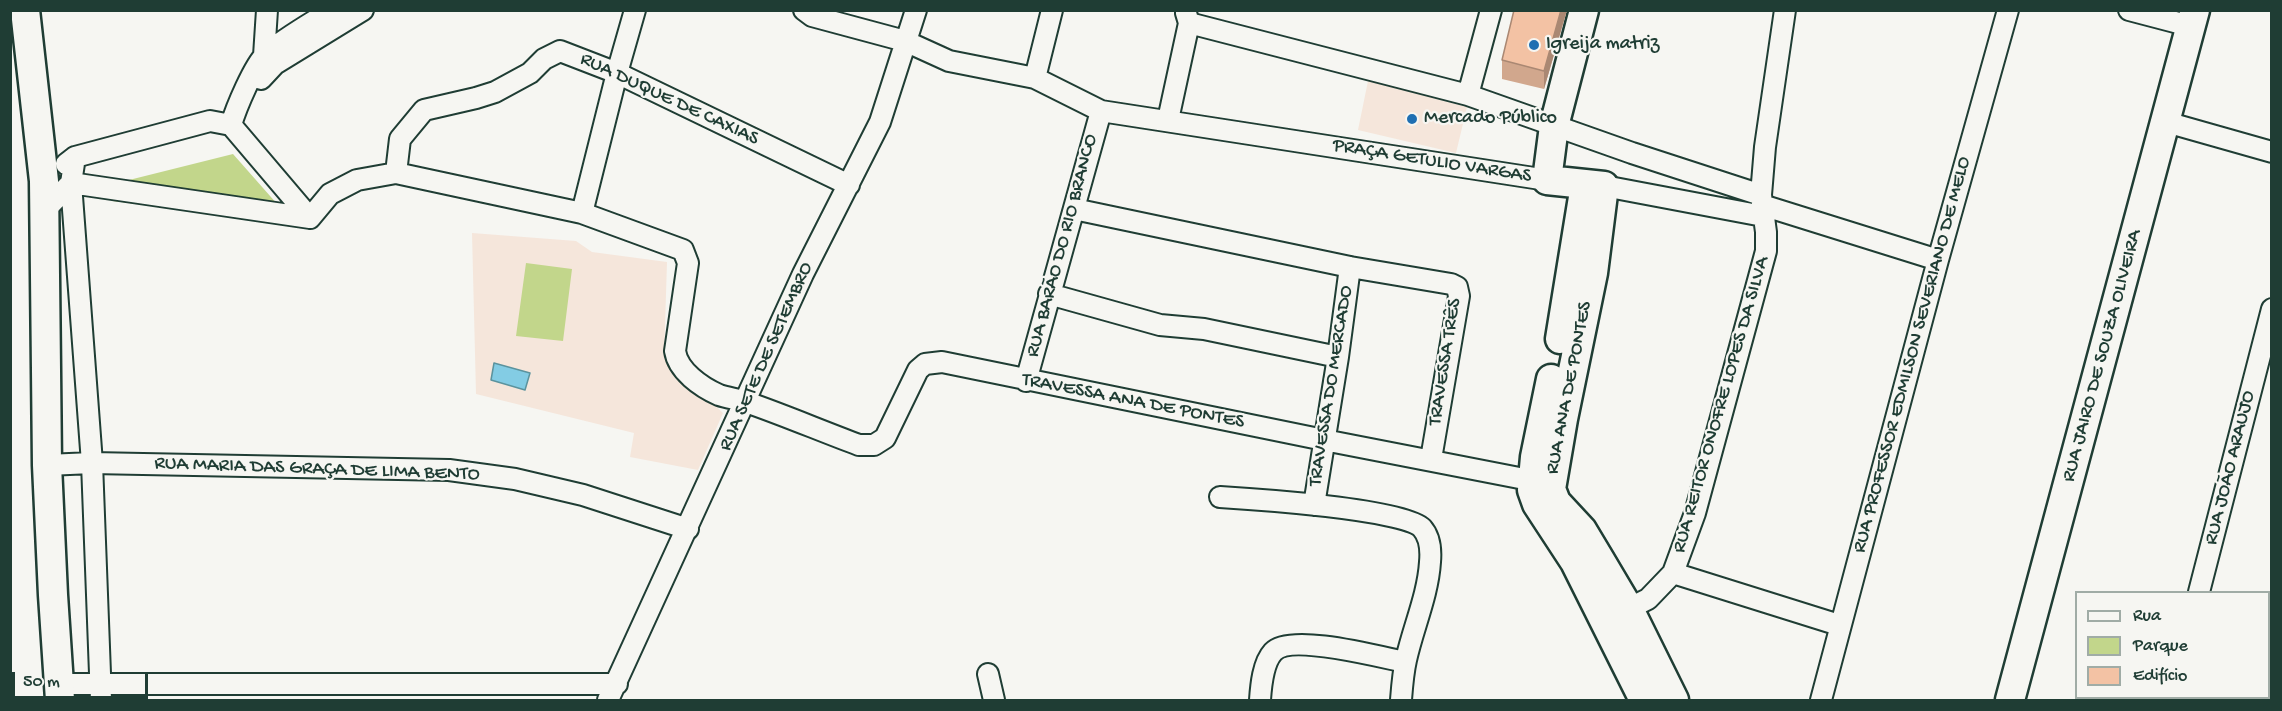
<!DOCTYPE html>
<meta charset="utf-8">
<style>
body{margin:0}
#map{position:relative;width:2282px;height:711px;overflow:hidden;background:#f6f6f2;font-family:"Gochi Hand",sans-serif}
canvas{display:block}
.frame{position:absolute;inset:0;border:12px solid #1f3d34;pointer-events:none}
.legend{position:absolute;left:2075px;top:591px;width:195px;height:108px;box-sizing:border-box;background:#f6f6f2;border:2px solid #a0aca6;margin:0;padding:8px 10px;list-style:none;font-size:18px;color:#1f3d34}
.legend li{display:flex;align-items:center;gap:12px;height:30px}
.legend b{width:30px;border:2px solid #a0aca6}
.scale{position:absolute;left:12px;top:672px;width:136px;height:27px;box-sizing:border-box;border:3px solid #1f3d34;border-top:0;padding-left:8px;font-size:18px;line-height:21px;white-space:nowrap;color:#1f3d34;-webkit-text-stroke:4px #f6f6f2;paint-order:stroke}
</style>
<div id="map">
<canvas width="2282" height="711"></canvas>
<div class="frame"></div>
<ul class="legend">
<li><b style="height:8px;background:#f6f6f2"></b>Rua</li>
<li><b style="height:16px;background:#c2d68b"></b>Parque</li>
<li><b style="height:16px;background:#f3c2a4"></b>Edifício</li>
</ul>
<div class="scale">50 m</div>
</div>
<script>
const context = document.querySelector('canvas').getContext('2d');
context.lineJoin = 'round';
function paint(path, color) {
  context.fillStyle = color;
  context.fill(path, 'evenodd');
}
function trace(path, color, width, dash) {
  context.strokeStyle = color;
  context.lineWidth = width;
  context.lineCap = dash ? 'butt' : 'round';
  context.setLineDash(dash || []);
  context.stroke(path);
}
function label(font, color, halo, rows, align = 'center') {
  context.font = font + ' "Gochi Hand",sans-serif';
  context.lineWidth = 4.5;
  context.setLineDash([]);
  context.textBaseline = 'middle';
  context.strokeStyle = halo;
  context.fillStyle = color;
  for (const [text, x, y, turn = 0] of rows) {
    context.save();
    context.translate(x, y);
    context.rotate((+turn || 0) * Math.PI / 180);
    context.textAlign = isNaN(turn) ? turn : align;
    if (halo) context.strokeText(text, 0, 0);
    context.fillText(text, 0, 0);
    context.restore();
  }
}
paint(new Path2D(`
 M1368 81 1467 107 1456 153 1358 130Z
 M472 233 576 241 592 252 667 262 664 358 723 413 698 470 630 457 634 433 476 394Z`), '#f5e6db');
paint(new Path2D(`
 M233 154 278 205 267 219 112 201 109 185Z
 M526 263 572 269 563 341 516 336Z`), '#c2d68b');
const water = new Path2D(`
 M494 363 530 373 525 390 491 380Z`);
paint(water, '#83cce4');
trace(water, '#5b939e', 1.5);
const street = new Path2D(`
 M267 10 264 56 271 61
 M804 10 812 16 905 41 949 61 1035 78 1101 111 1547 180
 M2129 10 2190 26
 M1189 23 1468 95 1632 153 1761 195
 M1035 78 1052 10
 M261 79 275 64 363 10
 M1468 95 1491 10
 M1168 120 1189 23 1186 13
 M2166 122 2272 152
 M231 125 310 218
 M75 157 71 183 92 463 101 700
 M66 164 75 157 210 121 231 125C236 108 254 65 266 54 286 37 310 24 332 10
 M396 173 400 139 424 110 476 98 495 92 530 73 544 59 560 51 617 73 849 185
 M1604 186 1763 216
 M1762 205 1938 260
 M46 209 71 183 310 218 330 194 357 180 396 173 582 213 683 250 688 263 675 351C678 371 701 387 719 395 728 398 737 399 746 402 784 415 821 431 859 445H874L885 438 918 370 925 364 942 362 1324 440 1545 483
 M1074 209 1350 267 1451 284 1457 287 1459 296 1431 459
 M582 213 617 73 635 10
 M1049 294 1160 325 1204 329 1338 357
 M1026 381 1101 111
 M47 465 92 463 449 470 515 479 583 495 688 529
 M1220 497C1253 499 1404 509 1422 528 1430 537 1431 551 1430 562 1428 595 1413 628 1406 660 1403 673 1402 687 1401 700
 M1314 505 1338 357 1350 267
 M1673 573 1839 625
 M2199 592 2272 309
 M1618 614 1648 599 1673 573 1695 513 1766 251V232L1761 195 1765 147 1785 10
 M2268 648H2272
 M988 674 994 700
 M59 684H617
 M608 700 803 274 880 122 916 10
 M1260 700C1261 685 1263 663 1273 652 1290 633 1380 657 1405 662
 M1821 700 1938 260 2008 10
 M2171 700 2172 698`);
const secondary = new Path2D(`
 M25 10 44 181 47 465 53 595 60 700
 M1584 10 1554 126 1547 180 1604 186 1593 273 1563 419 1551 489 1556 502 1582 530 1600 560 1629 609 1674 700
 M1560 339 1585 185
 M1551 379 1535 457 1532 490 1537 504 1575 562 1644 700
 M2010 700 2195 10`);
trace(street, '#1f3d34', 24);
trace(secondary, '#1f3d34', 33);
trace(street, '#f6f6f2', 20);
trace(secondary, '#f6f6f2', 28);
paint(new Path2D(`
 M1514 10H1567L1544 89 1502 79V60Z`), '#d1a78d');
paint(new Path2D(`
 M1561 10H1567L1544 89V71Z`), '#aa8873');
const building = new Path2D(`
 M1514 10H1561L1544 71 1502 60Z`);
paint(building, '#f3c2a4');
trace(building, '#aa8873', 1.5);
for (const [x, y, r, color] of [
 [1534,45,6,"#1f6fb2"],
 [1412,119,6,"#1f6fb2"]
]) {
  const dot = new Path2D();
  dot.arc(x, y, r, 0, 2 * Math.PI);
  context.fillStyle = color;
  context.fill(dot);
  trace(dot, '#f6f6f2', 2);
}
label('20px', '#1f3d34', '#f6f6f2', [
 ["Igreija matriz",1546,45],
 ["Mercado Público",1424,119]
], 'left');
label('20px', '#1f3d34', '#f6f6f2', [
 ["RUA DUQUE DE CAXIAS",669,100,25],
 ["PRAÇA GETULIO VARGAS",1432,162,9],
 ["RUA BARÃO DO RIO BRANCO",1063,246,-75],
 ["RUA PROFESSOR EDMILSON SEVERIANO DE MELO",1913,355,-75],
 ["RUA JAIRO DE SOUZA OLIVEIRA",2103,356,-75],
 ["RUA SETE DE SETEMBRO",767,357,-66],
 ["TRAVESSA TRÊS",1446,362,-81],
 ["TRAVESSA DO MERCADO",1332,386,-81],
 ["RUA ANA DE PONTES",1570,388,-79],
 ["TRAVESSA ANA DE PONTES",1133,402,11],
 ["RUA REITOR ONOFRE LOPES DA SILVA",1722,405,-74],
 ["RUA JOÃO ARAUJO",2231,468,-76],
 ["RUA MARIA DAS GRAÇA DE LIMA BENTO",317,470,2]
]);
</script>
